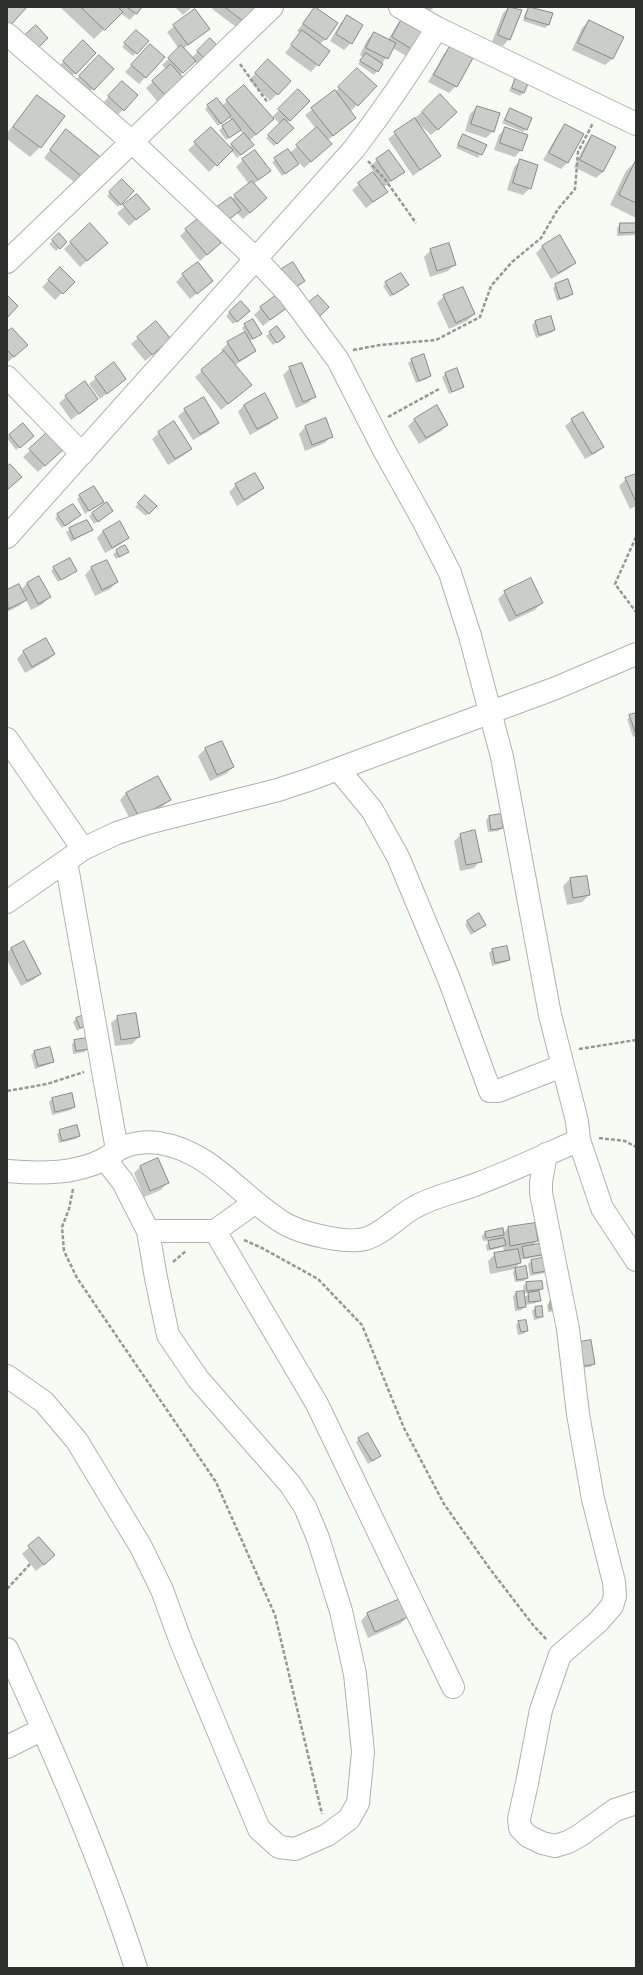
<!DOCTYPE html>
<style>
body{margin:0}
#map{position:relative;width:643px;height:1975px;overflow:hidden;background:#f6fbf4;font-family:"Source Sans 3",sans-serif}
canvas{display:block}
.frame{position:absolute;inset:0;border:8px solid #2d2f2c;pointer-events:none}
</style>
<div id="map">
<canvas width="643" height="1975"></canvas>
<div class="frame"></div>
</div>
<script>
const context = document.querySelector('canvas').getContext('2d');
context.lineJoin = 'round';
function paint(path, color) {
  context.fillStyle = color;
  context.fill(path, 'evenodd');
}
function trace(path, color, width, dash) {
  context.strokeStyle = color;
  context.lineWidth = width;
  context.lineCap = dash ? 'butt' : 'round';
  context.setLineDash(dash || []);
  context.stroke(path);
}
paint(new Path2D(`
 M60 7H141L130 20 120 13 94 39Z
 M175 7H192L183 15Z
 M214 7H257L239 29 212 9Z
 M411 7H434L426 15Z
 M509 7 521 10 509 39 503 46 492 42 503 13Z
 M315 8 325 39 320 44 329 51 311 72 285 53 301 33 297 31Z
 M529 8 548 25 545 28 523 21 526 11Z
 M195 10 209 29 183 49 191 58 210 40 203 70 194 61 180 75 176 85 157 101 146 88 167 69 162 65 179 49 167 32Z
 M348 16 351 43 344 50 330 41 341 23Z
 M405 17 412 49 406 56 393 48 374 75 358 64 363 57 360 55 367 40 374 33 388 40 398 23Z
 M589 21 622 37 612 59 605 65 572 50 582 28Z
 M136 31 147 41 133 56 122 47Z
 M83 42 95 53 69 79 57 68Z
 M450 47 456 86 449 93 428 82 444 54Z
 M144 52 164 57 139 84 125 72Z
 M99 56 112 69 86 96 73 83Z
 M268 61 290 81 270 101 249 80Z
 M357 69 375 86 350 112 355 118 328 140 324 150 304 168 294 157 293 158 294 167 282 176 272 162 288 150 290 153 316 129 305 115 335 92Z
 M518 75 523 93 520 96 509 91Z
 M116 89 137 95 116 117 102 104Z
 M298 91 309 101 287 123 292 128 274 146 266 138 280 124 274 118 249 141V148L237 158 231 150 209 172 188 150 211 128 229 147 244 135 240 130 226 140 219 130 232 121 229 117 218 126 205 109 216 99 222 106 227 101 271 118Z
 M37 96 40 147 30 157 7 139V133Z
 M477 107 493 131 486 138 465 131 470 114Z
 M510 109 526 129 523 132 502 123Z
 M422 112 449 119 431 135 416 121 439 156 413 176 388 139Z
 M565 125 567 163 561 169 543 160 559 132Z
 M506 128 521 150 515 157 494 150 499 135Z
 M463 136 485 145 478 158 456 148Z
 M592 136 603 172 596 178 574 167 586 143Z
 M60 137 102 159 79 186 44 158Z
 M243 160 270 170 254 184 266 198 243 219 237 213 224 223 232 199 249 184 236 167Z
 M377 160 403 172 384 187 387 192 366 208 352 190 374 172 370 166Z
 M521 160 530 188 523 195 507 190 514 167Z
 M636 161V218L610 205 626 171Z
 M122 181 133 191 118 207 107 196Z
 M137 196 148 209 129 226 117 213Z
 M620 224H636V235L617 236V228Z
 M186 230 220 243 200 261 180 236Z
 M59 235 66 242 56 251 49 244Z
 M71 242 100 249 80 267 64 249Z
 M543 246 575 263 568 269 551 279 536 253Z
 M431 250 455 264 448 271 430 277 424 257Z
 M60 269 73 282 55 300 42 287Z
 M183 275 212 281 190 299 176 282Z
 M386 283 404 288 390 297 383 286Z
 M556 285 572 294 569 297 557 301 553 288Z
 M444 296 474 314 467 321 449 329 437 303Z
 M241 303 245 314 233 324 226 316Z
 M286 307 263 326 254 315 261 308Z
 M550 317 554 330 551 333 536 338 532 325 535 322Z
 M245 325 261 333 249 342 255 351 248 357 235 365 251 385 221 410 195 377 223 353 221 350 228 343 245 333 242 328Z
 M277 328 280 340 273 345 266 336Z
 M7 334 20 351 7 363Z
 M138 338 163 346 145 361 131 344Z
 M412 360 430 376 427 379 416 383 408 363Z
 M113 364 125 379 100 399 89 384Z
 M290 368 314 397 308 403 296 408 283 375Z
 M445 374 463 387 449 394 442 377Z
 M66 397 97 399 71 420 59 403Z
 M244 405 276 417 270 424 250 435 238 412Z
 M185 410 218 423 211 430 193 440 178 416Z
 M415 419 447 425 441 431 419 444 408 426Z
 M325 420 331 436 325 443 305 451 299 434 305 427Z
 M572 420 602 447 596 453 585 459 565 426Z
 M49 432 64 448 38 472 23 457Z
 M159 433 191 449 184 455 168 465 152 439Z
 M10 435 29 439 16 450 7 438Z
 M255 474 263 488 256 494 237 506 229 492 236 485Z
 M636 475V506L630 509 619 486 626 479Z
 M80 496 102 502 85 514 77 499Z
 M145 496 155 506 146 516 135 507Z
 M107 503 112 511 94 524 89 516Z
 M58 515H80L62 528 55 518Z
 M87 521 91 530 71 542 66 532Z
 M103 531 128 538 121 544 105 553 97 538Z
 M125 546 128 552 116 559 113 554Z
 M106 561 117 582 110 589 95 596 85 575 91 568Z
 M54 568 76 571 58 582 51 571Z
 M39 577 49 597 43 604 31 610 26 600 19 606 7 612V591L19 585 21 590 27 583Z
 M505 592 542 603 535 610 509 622 498 599Z
 M46 640 54 654 48 660 25 673 17 659 23 652Z
 M636 714V736L633 737 627 719Z
 M221 742 233 767 226 774 210 781 198 756 205 749Z
 M126 793 169 799 163 806 132 823 120 800Z
 M500 816 502 828 499 831 488 832 486 820 489 817Z
 M461 835 480 861 474 868 460 871 454 841Z
 M586 877 589 895 582 902 567 905 563 886 570 879Z
 M468 921 485 925 471 935 465 925Z
 M507 947 509 959 506 962 492 966 489 953 492 950Z
 M11 948 40 974 33 980 21 986 7 960V953Z
 M118 1017 139 1037 132 1044 115 1046 111 1023Z
 M76 1019 87 1025 77 1031 73 1022Z
 M75 1041 88 1048 85 1052 73 1054 72 1044Z
 M34 1052 53 1061 50 1064 35 1069 31 1055Z
 M52 1099 74 1107 71 1110 52 1115 49 1102Z
 M60 1131 79 1136 76 1139 59 1143 57 1134Z
 M141 1166 167 1183 161 1190 144 1197 134 1173Z
 M534 1224 537 1241 532 1246 545 1253 542 1256 519 1260 520 1263 514 1269 525 1267 527 1278 524 1281 515 1282 513 1272 515 1269 490 1274 488 1261 495 1254 504 1252 503 1247 487 1251 486 1245 491 1240 483 1241 482 1236 485 1232 503 1233 508 1228Z
 M531 1261 550 1272 530 1276 528 1264Z
 M550 1279 554 1291 548 1292 546 1282Z
 M527 1283 542 1289 538 1292 540 1300 536 1303 525 1305 522 1310 515 1311 513 1296 516 1293 524 1292 523 1286ZM523 1293H530L524 1298Z
 M550 1302 556 1311 548 1312 547 1305Z
 M535 1308 542 1316 539 1319 534 1320 532 1311Z
 M519 1322 527 1330 524 1334 518 1335 516 1325Z
 M577 1346 594 1364 591 1367 581 1368Z
 M359 1439 380 1456 368 1464 356 1442Z
 M39 1538 47 1562 36 1571 22 1554Z
 M400 1600 407 1617 400 1624 368 1638 361 1621 367 1614Z`), '#0003');
const building = new Path2D(`
 M7 7H27L8 28 7 26Z
 M81 7H118L123 12 105 30Z
 M127 7H142L137 14Z
 M225 7H259L246 23Z
 M315 7 338 23 326 40 303 24Z
 M509 7 522 10 510 40 498 35Z
 M529 7 553 13 549 25 525 18Z
 M195 9 210 29 188 45 173 25Z
 M347 15 363 25 352 44 336 34Z
 M404 15 426 28 413 50 392 37Z
 M589 20 624 37 613 59 578 43Z
 M36 25 48 38 35 51 22 38Z
 M136 30 149 41 137 54 124 43Z
 M302 30 330 51 319 66 291 45Z
 M374 32 396 43 388 59 366 48Z
 M210 38 223 51 210 64 197 51Z
 M83 40 96 53 76 74 63 61Z
 M150 44 165 57 146 78 131 65Z
 M181 45 196 61 183 73 168 58Z
 M450 46 473 58 457 87 434 75Z
 M366 53 383 64 378 72 360 61Z
 M99 55 114 69 94 90 79 76Z
 M268 59 291 81 278 95 255 73Z
 M171 64 184 79 165 95 152 81Z
 M357 68 377 86 358 106 338 87Z
 M517 74 530 79 524 93 512 88Z
 M122 81 138 95 124 111 108 96Z
 M244 85 274 119 256 135 226 100Z
 M298 89 310 101 290 121 278 109Z
 M335 90 356 118 333 136 311 108Z
 M440 94 457 112 438 130 422 112Z
 M37 95 65 116 41 148 13 127Z
 M217 98 231 116 221 124 207 105Z
 M477 106 500 113 494 132 471 124Z
 M510 108 532 118 527 130 505 120Z
 M415 118 441 156 420 170 394 132Z
 M233 119 241 130 229 138 222 126Z
 M284 119 294 128 277 144 268 135Z
 M565 124 584 134 568 163 549 153Z
 M211 127 233 150 217 166 194 142Z
 M317 127 332 144 311 162 296 145Z
 M505 127 528 135 522 151 500 143Z
 M66 129 103 159 86 180 50 150Z
 M244 133 254 145 241 155 231 144Z
 M463 134 487 145 482 155 458 145Z
 M592 135 616 147 603 172 580 160Z
 M288 149 299 164 285 174 274 158Z
 M255 150 271 171 258 180 242 159Z
 M389 150 405 172 391 181 376 159Z
 M520 159 538 165 531 189 513 183Z
 M636 160V203L619 195Z
 M373 172 388 192 373 202 358 183Z
 M122 179 134 191 121 205 109 192Z
 M252 181 267 198 250 213 234 195Z
 M137 194 150 209 136 220 123 205Z
 M231 197 241 210 227 221 217 207Z
 M199 218 221 243 207 255 185 229Z
 M90 223 108 243 87 261 70 242Z
 M620 223H636V232L620 233Z
 M59 233 67 242 60 249 52 240Z
 M560 235 576 263 558 273 542 246Z
 M449 243 456 265 437 271 430 249Z
 M198 262 213 281 197 294 182 274Z
 M293 262 305 281 290 291 278 271Z
 M60 267 75 282 63 294 48 280Z
 M401 273 409 285 393 295 385 282Z
 M568 279 573 294 560 299 555 284Z
 M463 287 475 314 456 323 443 295Z
 M278 294 288 307 270 320 260 307Z
 M7 295 18 306 7 318Z
 M318 295 329 307 320 316 308 303Z
 M241 301 250 311 237 322 229 312Z
 M551 316 555 330 539 335 535 321Z
 M253 319 262 334 253 339 244 324Z
 M156 321 171 339 152 355 137 337Z
 M277 326 285 337 277 343 269 332Z
 M12 328 28 345 14 357 7 350V332Z
 M245 332 256 351 239 361 227 342Z
 M224 351 252 385 228 404 201 370Z
 M424 354 431 376 419 381 411 359Z
 M114 362 126 379 107 394 95 377Z
 M302 363 316 397 303 402 289 367Z
 M457 368 464 387 452 392 445 373Z
 M85 381 98 399 79 414 65 396Z
 M265 393 278 418 257 429 244 405Z
 M204 397 219 423 200 434 184 409Z
 M437 405 448 425 426 438 414 419Z
 M583 412 604 447 592 454 571 419Z
 M326 418 333 437 312 445 305 426Z
 M174 421 192 449 175 459 158 432Z
 M23 423 34 436 20 448 9 435Z
 M49 431 65 448 45 466 29 449Z
 M10 464 22 477 7 490V467Z
 M255 473 264 488 244 500 235 484Z
 M636 474V502L625 478Z
 M94 486 104 502 89 511 79 495Z
 M145 495 157 506 149 514 138 503Z
 M107 502 113 511 98 522 92 513Z
 M73 504 81 515 65 526 57 514Z
 M87 520 93 530 74 539 69 528Z
 M120 521 129 538 112 548 103 531Z
 M125 545 129 552 119 557 116 550Z
 M70 558 77 571 61 580 53 567Z
 M107 560 118 582 102 590 91 567Z
 M39 576 51 597 38 604 27 583Z
 M531 578 543 603 516 616 504 591Z
 M19 584 27 600 8 609 7 590Z
 M46 638 55 654 32 667 23 651Z
 M636 713V734L629 715Z
 M222 741 234 767 217 775 205 748Z
 M158 776 171 800 139 817 126 793Z
 M501 814 503 828 491 830 489 816Z
 M475 830 482 862 466 865 460 834Z
 M587 876 590 895 573 898 570 878Z
 M479 913 486 925 474 932 467 921Z
 M24 941 41 974 27 981 11 948Z
 M507 946 510 960 495 963 492 949Z
 M136 1013 140 1037 121 1040 117 1016Z
 M84 1015 88 1025 80 1028 76 1018Z
 M87 1038 89 1049 76 1051 74 1040Z
 M50 1047 54 1062 38 1066 34 1051Z
 M72 1093 75 1107 55 1112 52 1098Z
 M77 1125 80 1136 62 1141 59 1130Z
 M158 1158 169 1183 150 1191 140 1166Z
 M535 1223 538 1241 510 1246 508 1227Z
 M503 1228 504 1235 486 1238 485 1232Z
 M504 1238 506 1245 490 1249 488 1241Z
 M544 1243 546 1254 524 1258 522 1247Z
 M518 1249 521 1263 497 1268 494 1253Z
 M552 1256 555 1270 533 1273 531 1260Z
 M526 1266 528 1278 517 1280 515 1268Z
 M542 1281 543 1289 527 1291 526 1282Z
 M524 1291 526 1307 518 1308 516 1292Z
 M539 1291 541 1301 529 1302 528 1293Z
 M560 1300 561 1308 550 1309V1301Z
 M542 1306 543 1317H536L535 1307Z
 M526 1320 528 1331 521 1332 518 1321Z
 M591 1340 595 1364 584 1366 580 1342Z
 M368 1433 381 1456 372 1461 358 1438Z
 M39 1537 55 1555 44 1565 28 1546Z
 M400 1599 408 1617 375 1632 367 1613Z`);
paint(building, '#cacec8');
trace(building, '#868a84', 1);
const minor = new Path2D(`
 M400 7 437 28 636 124
 M7 34 132 142 255 258 289 294 338 360 385 452 424 522 450 573 470 636 502 757 550 1015 577 1121 579 1140 602 1208 636 1260
 M7 262 272 7
 M7 377 82 454
 M7 537 354 149C384 110 411 70 437 28
 M7 739 83 849
 M338 769 372 810 398 857 449 979 490 1091H498L562 1066
 M66 861 117 1150
 M7 902 83 849 117 833 147 823 278 790 311 779 556 688 636 654
 M546 1154 541 1182V1193L568 1329 578 1414 593 1499 614 1582 615 1596 612 1606 598 1622 560 1655 541 1710 527 1783 519 1819 520 1828 528 1836 542 1843 555 1846 568 1842 579 1836 615 1810 636 1803
 M7 1171C30 1173 54 1174 76 1169 85 1167 98 1163 106 1158 110 1156 113 1153 116 1151 128 1143 146 1141 159 1143 211 1151 240 1196 282 1222 299 1233 345 1244 365 1239 383 1234 398 1216 415 1207 434 1196 457 1192 477 1184 512 1171 545 1155 579 1140
 M148 1231H215L254 1203
 M215 1231 317 1404 453 1687
 M7 1376 44 1402 77 1441 141 1547 162 1590 181 1642 259 1829 279 1847 295 1849 327 1835 349 1819 358 1803 363 1752 355 1674 341 1611 318 1538 305 1507 290 1484 198 1379 168 1335 156 1278 148 1231 123 1182 105 1159
 M7 1649C54 1753 101 1859 136 1968
 M7 1747 43 1729`);
trace(minor, '#afb3ad', 24);
trace(new Path2D(`
 M240 64 268 103
 M368 161 384 178 416 223
 M353 350 380 345 436 340 480 317 491 286 512 262 541 238 558 209 575 189 578 152 593 123
 M388 417 439 389
 M636 537 615 584 636 612
 M579 1049 636 1040
 M7 1091 47 1084 84 1072
 M599 1138 625 1141 636 1147
 M73 1189 69 1209 62 1227 64 1251 77 1278 216 1482 275 1615 322 1814
 M244 1240 262 1248 318 1279 362 1325 404 1428 444 1504 490 1569 533 1625 547 1640
 M173 1262 186 1251
 M7 1589 31 1563`), '#959893', 2.5, [4, 2]);
trace(minor, '#fff', 22);
</script>
